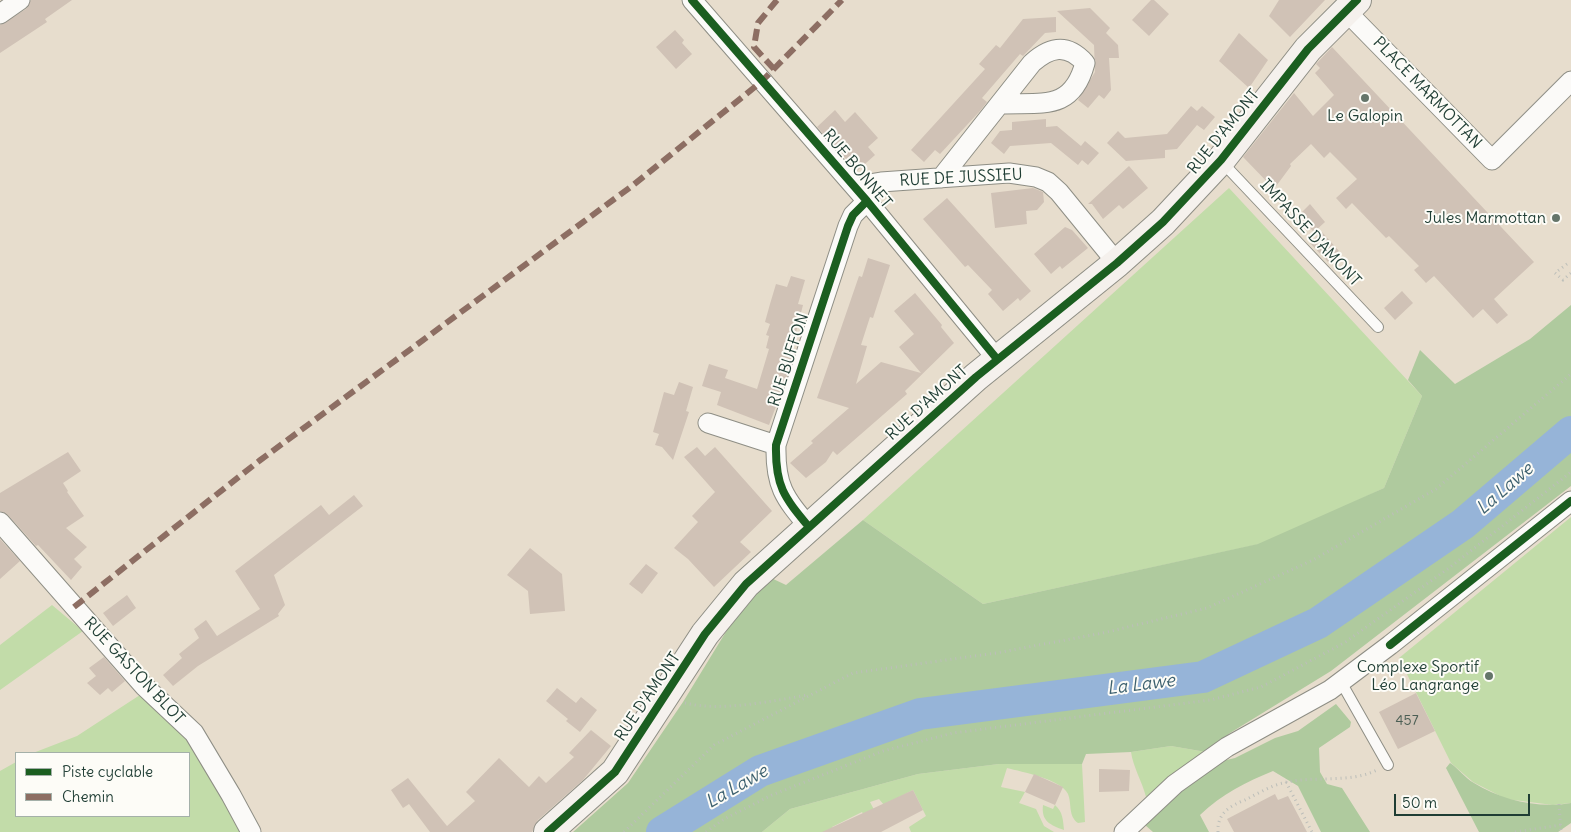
<!DOCTYPE html>
<meta charset="utf-8">
<style>
body{margin:0}
#map{position:relative;width:1571px;height:832px;overflow:hidden;background:#e7ddcd;font-family:Delius,sans-serif}
canvas{display:block}
.legend{position:absolute;left:15px;top:752px;width:175px;height:65px;box-sizing:border-box;background:#fdfcf7;border:1px solid #a4b0a9;margin:0;padding:6px 9px;list-style:none;font-size:15px;color:#1f3d34}
.legend li{display:flex;align-items:center;gap:10px;height:25px}
.legend b{width:25px;border:1px solid #a4b0a9}
.scale{position:absolute;left:1394px;top:794px;width:136px;height:22px;box-sizing:border-box;border:2px solid #1f3d34;border-top:0;padding-left:6px;font-size:15px;line-height:18px;white-space:nowrap;color:#1f3d34;-webkit-text-stroke:4px #fdfcf7;paint-order:stroke}
</style>
<div id="map">
<canvas width="1571" height="832"></canvas>
<ul class="legend">
<li><b style="height:6px;background:#1b5e20"></b>Piste cyclable</li>
<li><b style="height:6px;background:#8d6e63"></b>Chemin</li>
</ul>
<div class="scale">50 m</div>
</div>
<script>
const context = document.querySelector('canvas').getContext('2d');
context.lineJoin = 'round';
function paint(path, color) {
  context.fillStyle = color;
  context.fill(path, 'evenodd');
}
function trace(path, color, width, dash) {
  context.strokeStyle = color;
  context.lineWidth = width;
  context.lineCap = dash ? 'butt' : 'round';
  context.setLineDash(dash || []);
  context.stroke(path);
}
function label(font, color, halo, rows, align = 'center') {
  context.font = font + ' Delius,sans-serif';
  context.lineWidth = 4;
  context.setLineDash([]);
  context.textBaseline = 'middle';
  context.strokeStyle = halo;
  context.fillStyle = color;
  for (const [text, x, y, turn = 0] of rows) {
    context.save();
    context.translate(x, y);
    context.rotate((+turn || 0) * Math.PI / 180);
    context.textAlign = isNaN(turn) ? turn : align;
    if (halo) context.strokeText(text, 0, 0);
    context.fillText(text, 0, 0);
    context.restore();
  }
}
paint(new Path2D(`
 M1229 188 1422 396 1384 488 1269 542 983 604 863 520Z
 M1571 517V803L1553 805 1506 799 1473 782 1451 763 1399 658Z
 M52 605 83 631 0 690V645Z
 M143 693 186 736 224 798 240 832H0V771L16 762V816H189V753H33L77 736Z
 M1171 746 1206 752 1146 797C1142 781 1133 767 1131 752Z
 M999 764H1082L1085 822 1078 823C1068 816 1072 804 1068 794 1061 779 1022 772 1007 768L1001 787 1025 792 1019 803 1036 809 1044 826 1054 832H911L909 827 926 816 913 790 884 805 879 799 870 802 884 829 873 832 862 812 832 827 835 832H762L790 809 918 774Z
 M1043 805 1053 809 1055 805C1063 812 1063 820 1064 830 1050 825 1041 821 1043 805Z`), '#c2dca9');
paint(new Path2D(`
 M1571 305V486L1331 671 1230 733 1206 752 1171 746 1131 752 1086 754 1082 764H999L918 774 790 809 762 832H573L628 783 683 702 735 617 769 577 786 585 863 520 983 604 1258 544 1384 488 1422 396 1408 380 1420 350 1455 384 1530 339Z
 M1336 704 1351 722 1350 727 1319 748 1320 772 1327 784 1342 788 1370 832H1321L1298 786 1273 771C1246 782 1222 794 1200 815L1209 832H1153L1145 825 1180 789 1218 762 1235 758 1275 738 1298 731Z
 M1450 763C1458 768 1465 778 1474 783 1501 800 1539 809 1571 803V823L1558 832H1479L1446 768Z`), '#afca9e');
trace(new Path2D(`
 M662 832 760 771 920 714 1203 677 1318 623 1463 524 1571 432`), '#96b4d8', 32);
paint(new Path2D(`
 M31 0H72L45 19 47 22 0 53V25L26 9Z
 M1151 0H1154L1169 14 1149 36 1132 20Z
 M1279 0H1325L1290 37 1269 16Z
 M1090 8 1110 28 1106 33 1118 45 1119 58H1109L1111 90 1104 99 1099 95 1088 108 1078 100 1095 72 1094 45 1057 11Z
 M1056 17V32L1045 33 1023 56 1020 54 982 98 987 102 980 111 940 154 935 150 924 162 911 150 985 69 979 64 996 45 1000 48 1023 19Z
 M675 30 684 40 682 43 692 54 676 69 656 47Z
 M1239 33 1268 60 1249 88 1219 61Z
 M1332 47 1534 262 1494 299 1508 315 1497 324 1483 309 1473 318 1434 276 1426 283 1414 270 1419 266 1389 236 1386 238 1352 203 1346 209 1336 198 1357 179 1330 152 1324 158 1311 144 1290 164 1291 166 1274 189 1243 157 1294 93 1313 116 1334 95 1315 73 1320 68 1316 64Z
 M1191 106 1197 111 1202 106 1215 117 1204 130 1197 125 1177 149 1165 150V158L1126 161 1107 143 1118 131 1125 138 1167 134Z
 M835 110 845 122 855 112 878 138 868 147 875 155 857 171 817 127Z
 M1046 119V127L1057 126 1081 146 1085 141 1099 153 1088 165 1082 160 1078 165 1051 143 1010 146 1004 154 991 143 1000 131 1012 130V122Z
 M1129 166 1148 188 1123 209 1119 205 1103 219 1092 204H1088Z
 M1033 188 1043 192 1044 202 1037 210 1026 211 1027 224 995 228 991 193Z
 M947 198 1031 291 1020 301 1018 298 1003 311 988 294 992 290 968 265 965 267 923 219Z
 M1310 204 1325 222 1314 232 1298 216Z
 M1065 227 1072 230 1088 248 1062 269 1060 266 1051 274 1034 254Z
 M1322 232 1339 251 1328 262 1310 243Z
 M868 258 890 265 873 318 870 317 861 345 867 346 856 384 881 362 921 373 899 347 914 334 894 311 915 293 942 325 941 327 954 343 905 391 907 394 837 455 833 451 826 462 806 478 790 463 813 443 811 441 849 408 817 398 859 276 862 277Z
 M791 276 805 280 798 304 803 305 790 356 793 357 783 388 775 385 781 393 769 425 717 405 721 392 702 386 709 364 728 370 725 378 757 389 769 349 766 348 769 336 766 335 770 324 765 322 770 304 776 284 787 287Z
 M1402 291 1413 303 1395 320 1384 308Z
 M679 382 693 387 686 411 689 412 673 460 662 447 655 445 659 434 653 432 664 392 674 395Z
 M697 447 705 456 715 447 772 511 740 542 751 552 714 587 688 559 674 548 698 522 692 516 715 492 684 457Z
 M68 452 81 471 63 483 68 491 67 492 84 516 66 528 87 547 74 559 82 567 71 580 38 545 36 546 8 515 0 511V493Z
 M354 495 363 506 274 575 285 605 278 614 279 616 198 666 173 686 163 675 182 658 179 654 199 638 194 629 206 620 217 636 260 609 235 571 321 505 329 515Z
 M0 539 20 561 0 579Z
 M530 548 562 574 565 611 530 614 528 591 507 575Z
 M646 564 658 573 642 594 629 584Z
 M127 595 136 608 113 626 103 613Z
 M104 657 125 681 112 692 108 688 100 695 87 683 96 676 89 668Z
 M557 688 576 703 581 697 597 710 580 732 566 721 568 719 546 701Z
 M1416 693 1435 731 1398 749 1379 712Z
 M591 730 611 746 583 780 538 820 532 832H430L409 804 403 808 391 790 408 778 447 826 475 801 466 792 499 758 529 787 539 776 546 783 574 757 569 753Z
 M1099 769 1130 770 1129 791 1099 792Z
 M1034 774 1063 787 1055 805 1025 792Z
 M913 790 923 810 881 832H822Z
 M1275 794 1278 800 1288 796 1307 832H1234L1227 819Z`), '#d0c2b6');
const lane = new Path2D(`
 M1221 161 1378 327
 M1341 682 1388 765`);
const street = new Path2D(`
 M692 0 867 201 997 359
 M1346 11 1492 160 1571 81
 M0 14 20 0
 M941 178 1032 63C1050 47 1067 43 1085 63 1072 112 1042 102 1000 104
 M857 189 869 184 881 182 1009 173 1036 177 1048 182 1059 192 1117 263
 M708 423 776 445
 M0 522 144 686 194 733 231 795 251 832
 M809 527C784 497 775 486 776 445L848 226 853 215 867 201
 M1124 832 1175 784 1227 747 1330 690 1390 645 1571 501`);
const secondary = new Path2D(`
 M548 832 615 772 705 634 746 584 976 377 1117 263 1163 222 1221 160 1308 49 1357 0`);
trace(lane, '#8e8e85', 12);
trace(street, '#8e8e85', 21);
trace(secondary, '#8e8e85', 30);
trace(new Path2D(`
 M1567 264 1555 273 1563 280 1571 273
 M685 703C720 712 772 701 808 695
 M1286 782 1312 832
 M1559 804 1561 832
 M624 832 714 745 853 673 996 653 1103 633 1207 608 1313 560 1436 489 1571 374
 M706 832 724 819 772 795 883 751 953 733 1210 700 1261 687 1344 643 1449 568 1571 472
 M1218 832C1217 813 1230 806 1245 800 1257 794 1270 786 1283 783 1314 775 1349 784 1377 770
 M1515 832 1561 825`), '#bcbeb9', 3, [1, 4]);
trace(lane, '#fbfaf8', 10);
trace(street, '#fbfaf8', 19);
trace(secondary, '#f5f1ed', 28);
trace(new Path2D(`
 M774 69 754 47 758 23 777 0
 M74 607 259 461 632 186 761 82 842 0`), '#8d6e63', 6, [12, 6]);
trace(new Path2D(`
 M692 0 867 201 997 359
 M809 527C784 497 775 486 776 445L848 226 853 215 867 201
 M1390 645 1571 501
 M548 832 615 772 705 634 746 584 976 377 1117 263 1163 222 1221 160 1308 49 1357 0`), '#1b5e20', 8);
for (const [x, y, r, color] of [
 [1365,98,5,"#65756a"],
 [1556,218,5,"#65756a"],
 [1489,676,5,"#65756a"]
]) {
  const dot = new Path2D();
  dot.arc(x, y, r, 0, 2 * Math.PI);
  context.fillStyle = color;
  context.fill(dot);
  trace(dot, '#fdfcf7', 2);
}
label('14px', '#4b5e54', null, [
 ["457",1407,721]
]);
label('16px', '#1f3d34', '#fdfcf7', [
 ["PLACE MARMOTTAN",1427,93,46],
 ["RUE D'AMONT",1224,132,-51],
 ["RUE BONNET",857,169,50],
 ["RUE DE JUSSIEU",961,178,-3],
 ["IMPASSE D'AMONT",1310,233,47],
 ["RUE BUFFON",789,360,-72],
 ["RUE D'AMONT",927,403,-42],
 ["RUE GASTON BLOT",134,671,47],
 ["RUE D'AMONT",648,697,-56]
]);
label('16px', '#1f3d34', '#fdfcf7', [
 ["Le Galopin",1365,116,"center"],
 ["Jules Marmottan",1546,218],
 ["Complexe Sportif",1479,667],
 ["Léo Langrange",1479,685]
], 'right');
label('italic 18px', '#3d616f', '#fdfcf7', [
 ["La Lawe",1505,489,-41],
 ["La Lawe",1141,685,-7],
 ["La Lawe",737,787,-30]
]);
</script>
